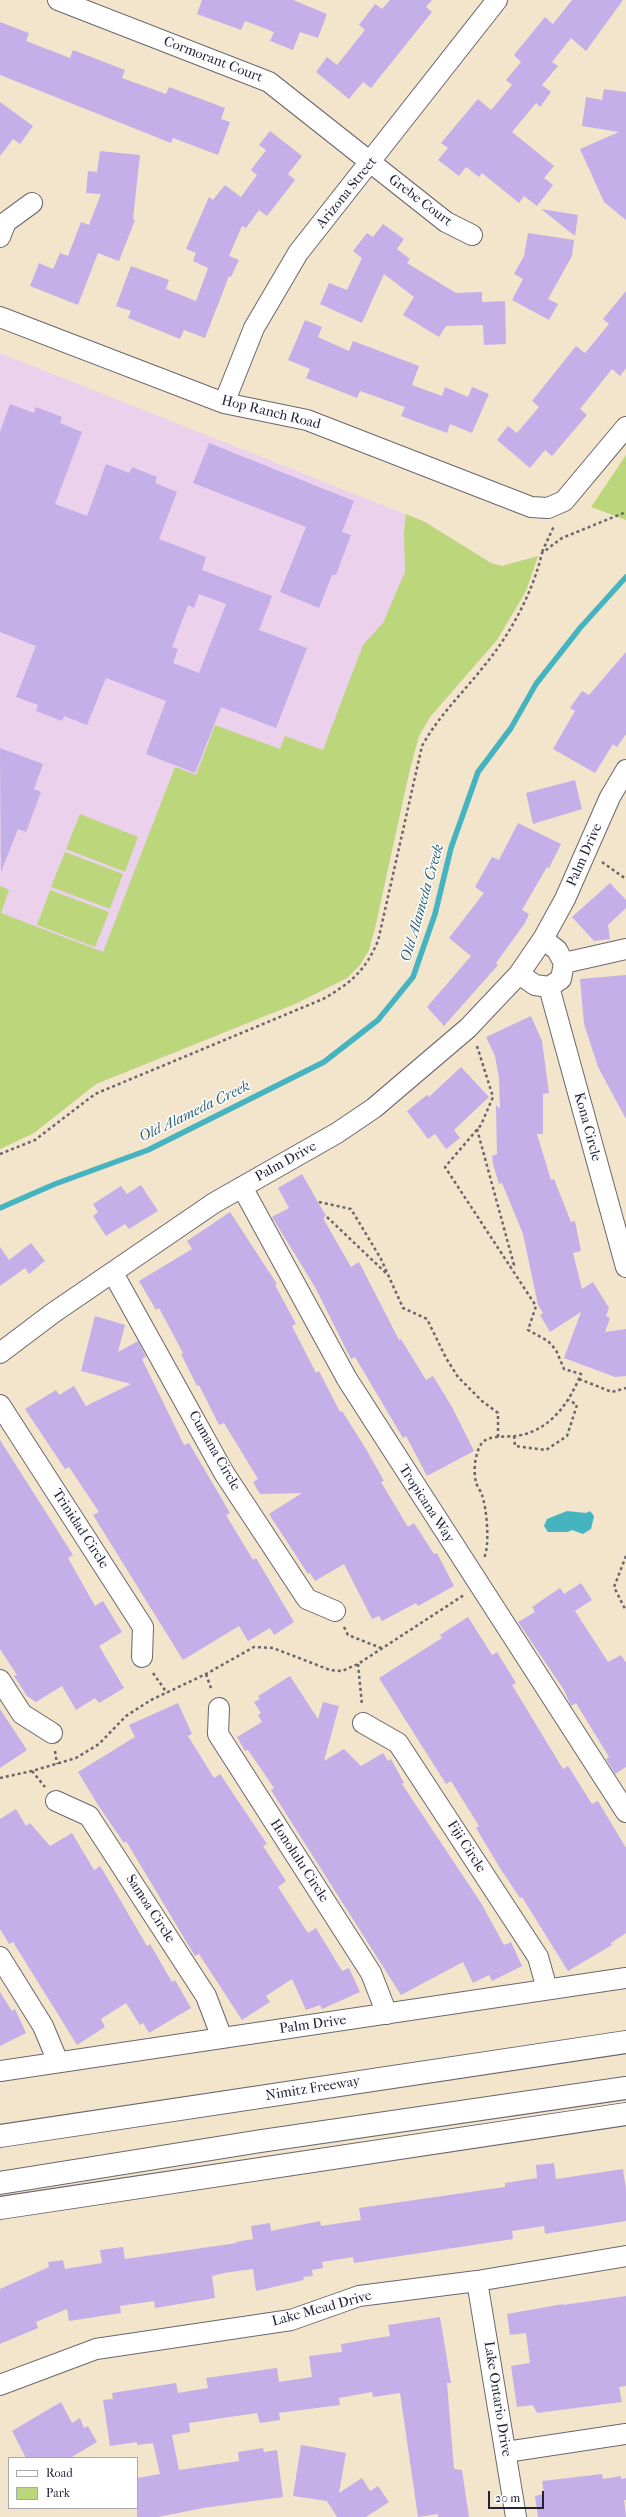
<!DOCTYPE html>
<style>
body{margin:0}
#map{position:relative;width:626px;height:2517px;overflow:hidden;background:#f2e5cb;font-family:"IM FELL French Canon",serif}
canvas{display:block}
.legend{position:absolute;left:8px;top:2457px;width:130px;height:52px;box-sizing:border-box;background:#fff;border:1px solid #a7a7b1;margin:0;padding:5px 7px;list-style:none;font-size:12px;color:#22223b}
.legend li{display:flex;align-items:center;gap:8px;height:20px}
.legend b{width:20px;border:1px solid #a7a7b1}
.scale{position:absolute;left:488px;top:2491px;width:56px;height:18px;box-sizing:border-box;border:2px solid #22223b;border-top:0;padding-left:5px;font-size:12px;line-height:14px;white-space:nowrap;color:#22223b;-webkit-text-stroke:3px #fff;paint-order:stroke}
</style>
<div id="map">
<canvas width="626" height="2517"></canvas>
<ul class="legend">
<li><b style="height:5px;background:#fff"></b>Road</li>
<li><b style="height:11px;background:#bcd67c"></b>Park</li>
</ul>
<div class="scale">20 m</div>
</div>
<script>
const context = document.querySelector('canvas').getContext('2d');
context.lineJoin = 'round';
function paint(path, color) {
  context.fillStyle = color;
  context.fill(path, 'evenodd');
}
function trace(path, color, width, dash) {
  context.strokeStyle = color;
  context.lineWidth = width;
  context.lineCap = dash ? 'butt' : 'round';
  context.setLineDash(dash || []);
  context.stroke(path);
}
function label(font, color, halo, rows, align = 'center') {
  context.font = font + ' "IM FELL French Canon",serif';
  context.lineWidth = 3;
  context.setLineDash([]);
  context.textBaseline = 'middle';
  context.strokeStyle = halo;
  context.fillStyle = color;
  for (const [text, x, y, turn = 0] of rows) {
    context.save();
    context.translate(x, y);
    context.rotate((+turn || 0) * Math.PI / 180);
    context.textAlign = isNaN(turn) ? turn : align;
    if (halo) context.strokeText(text, 0, 0);
    context.fillText(text, 0, 0);
    context.restore();
  }
}
paint(new Path2D(`
 M0 353 425 522 491 563 502 566 538 556 526 591 497 640 430 717 419 736 410 769 375 928 369 950 360 965 347 978 295 1004 96 1084 34 1133 0 1149Z`), '#ebd1ec');
paint(new Path2D(`
 M626 455V520L591 507Z
 M406 514 425 522 491 563 502 566 538 556 526 591 497 640 430 717 419 736 410 769 375 928 369 950 360 965 347 978 295 1004 96 1084 34 1133 0 1149V886L9 890 1 913 103 952 175 767 196 775 215 725 280 749 285 736 323 750 363 645 383 623 405 572 404 532Z
 M80 814 138 837 125 872 66 849Z
 M65 852 123 874 110 909 51 887Z
 M50 890 109 912 95 947 37 925Z`), '#bcd67c');
paint(new Path2D(`
 M567 1511 586 1513 590 1511 594 1516 591 1529 583 1534 572 1530 568 1532H548L544 1526 547 1519Z`), '#45b4c0');
trace(new Path2D(`
 M0 1208 55 1184 148 1150 324 1062 378 1020 413 977 435 914 451 848 478 772 511 728 536 684 580 628 626 577`), '#45b4c0', 5.5);
paint(new Path2D(`
 M202 0H293L327 14 318 38 300 32 293 50 270 41 274 32 245 21 241 30 197 14Z
 M390 0H432L426 7 432 12 371 88 363 82 349 99 316 72 327 57 337 65 365 30 359 25 375 4 382 9Z
 M572 0H623L586 51 571 38 552 62 558 66 542 85 551 92 540 107 536 103 512 132 554 166 544 178 553 185 537 206 524 196 519 203 482 173 479 177 466 167 459 176 438 160 448 148 441 143 478 99 491 110 512 85 506 80 521 62 514 55 545 17 553 24Z
 M0 22 29 33 26 41 70 58 73 50 125 70 122 78 166 94 169 87 225 108 221 119 230 122 218 155 173 138 171 143 0 75Z
 M604 89 626 92V220L604 202 580 149 619 132 582 126 586 97 602 100Z
 M0 102 33 126 20 144 13 139 0 156Z
 M270 131 302 156 288 174 295 180 267 216 259 210 246 228 242 226 229 256 239 260 231 277 229 276 205 338 184 330 180 339 128 318 131 311 116 306 131 266 169 280 166 289 196 301 208 268 193 261 196 253 186 249 209 197 213 200 225 185 241 197 257 175 251 170 266 150 259 145Z
 M100 151 140 155 133 219 135 220 119 261 98 253 78 305 30 286 39 263 53 269 60 253 68 256 81 222 89 225 101 194 86 193 88 171 97 172Z
 M541 209 578 215 575 236Z
 M383 224 404 239 397 249 410 259 407 263 456 293 482 292V302L505 301 506 344 484 345 483 325 446 326 439 337 403 315 414 297 384 274 362 323 320 304 329 283 347 290 362 258 353 251 367 233 373 237Z
 M528 233 574 240 572 256 548 299 558 304 549 320 512 300 523 279 514 274 524 256Z
 M626 291V368L620 376 612 369 580 409 587 415 552 456 545 450 530 468 497 440 508 426 517 433 539 407 532 401 576 346 585 353 609 324 603 319Z
 M305 320 322 327 318 337 349 351 353 341 419 366 412 385 442 396 445 387 468 397 472 387 489 394 472 433 450 424 447 433 401 416 405 407 360 391 357 398 306 378 310 369 288 360Z
 M10 404 34 413 36 407 62 417 60 423 82 432 55 504 87 516 106 464 129 473 132 467 157 477 155 483 177 492 159 539 206 557 202 570 272 596 259 630 307 648 276 728 221 707 195 773 146 754 166 701 106 678 87 725 64 716 62 721 36 711 38 705 16 697 36 646 0 632V432ZM199 594 226 604 199 673 173 663 178 649 172 647 188 605 194 608Z
 M209 443 354 501 342 532 351 535 336 575H332L319 608 280 592 306 527 193 483Z
 M626 652V734L617 747 613 744 595 773 553 749 575 711 570 708 582 691 589 695Z
 M0 748 43 764 34 789 41 792 26 832 18 829 1 872Z
 M575 780 582 809 533 824 526 793Z
 M518 823 561 844 549 868 547 867 522 910 529 914 525 923 496 963 498 965 444 1026 427 1007 471 956 449 938 484 893 475 887 492 857 499 860Z
 M610 883 626 900V908L608 925 610 939 594 941 572 917Z
 M626 975V1119L598 1067 584 1024 580 979Z
 M531 1016 542 1041 549 1093 543 1094V1134H537L551 1180 554 1179 571 1222 575 1221 581 1251 573 1253 582 1289 593 1282 609 1308 606 1316 610 1318 605 1332 626 1329V1376L615 1377 564 1358 581 1312 550 1332 540 1315 543 1313 538 1305 523 1234 502 1183 499 1184 493 1164 492 1156 497 1154 496 1105 500 1109 499 1078 495 1056 486 1037Z
 M461 1067 489 1097 454 1130 460 1138 446 1149 435 1134 428 1139 407 1111 427 1095 429 1097Z
 M302 1174 326 1216 323 1218 351 1267 359 1262 399 1340 401 1339 426 1380 433 1376 452 1407 474 1451 427 1476 406 1436 403 1438 355 1357 351 1359 315 1287 272 1217 289 1208 278 1188Z
 M141 1185 158 1211 129 1229 125 1224 106 1236 93 1216 98 1212 93 1204 121 1186 127 1194Z
 M230 1212 277 1284 275 1285 296 1324 292 1326 316 1373 319 1371 340 1412 342 1411 366 1449 384 1481 381 1482 408 1527 414 1523 434 1554 437 1553 454 1586 418 1606 416 1603 382 1621 379 1616 372 1619 344 1564 315 1581 310 1573 308 1574 269 1514 302 1493 260 1494 253 1482 258 1479 224 1423 219 1425 199 1385 197 1386 181 1354 183 1353 159 1308 156 1310 139 1281 192 1249 187 1241Z
 M31 1243 45 1261 29 1274 25 1268 0 1286V1247L9 1260Z
 M95 1316 125 1325 118 1352 138 1341 146 1357 142 1359 184 1445 189 1443 230 1513 226 1515 253 1560 256 1558 294 1622 274 1635 270 1628 248 1641 239 1626 183 1660 93 1515 99 1512 69 1467 65 1469 25 1409 56 1390 59 1395 74 1386 86 1406 131 1384 81 1371Z
 M0 1440 73 1555 68 1558 95 1606 103 1601 122 1632 99 1646 124 1688 99 1703 95 1698 76 1710 62 1686 36 1702 27 1696 14 1676 17 1675 0 1649Z
 M581 1583 592 1600 575 1611 608 1662 621 1655 626 1663V1767L615 1774 606 1759 609 1757 576 1703 571 1706 564 1690 518 1622 535 1612 532 1607 560 1588 564 1594Z
 M468 1617 492 1655 497 1652 516 1683 512 1685 563 1769 568 1766 592 1804 598 1801 626 1848V1933L611 1943 612 1945 568 1971 522 1897 520 1898 500 1868 476 1828 479 1826 451 1781 446 1784 379 1678 442 1638 440 1635Z
 M290 1676 318 1719 323 1702 339 1706 324 1761 344 1749 361 1766 383 1753 388 1761 391 1759 404 1783 402 1784 481 1903 504 1945 511 1942 522 1966 492 1981 489 1975 473 1983 463 1962 401 1995 271 1790 274 1788 248 1750 245 1751 237 1737 262 1722 258 1715 261 1713 254 1702 260 1699 258 1696Z
 M178 1703 192 1734 188 1736 214 1778 220 1774 267 1844 263 1846 286 1881 278 1887 308 1933 316 1928 342 1971 349 1968 360 1992 322 2009 320 2005 306 2010 292 1979 266 1996 270 2002 242 2020 199 1954 195 1956 126 1841 124 1843 98 1805 78 1772 135 1737 129 1725Z
 M0 1709 27 1750 0 1768Z
 M16 1809 26 1826 30 1823 50 1846 72 1833 94 1870 100 1866 105 1874 147 1946 150 1944 172 1982 175 1980 191 2008 149 2033 143 2023 140 2025 126 2003 101 2019 105 2027 77 2045 13 1942 9 1944 0 1929V1819Z
 M0 1992 12 2011 15 2009 26 2033 0 2046Z
 M554 2163 556 2179 623 2169 626 2190V2221L545 2234 544 2226 512 2231 513 2239 354 2263 353 2257 322 2262 323 2268 312 2270 313 2276 303 2277 304 2280 256 2291 253 2269 224 2273 212 2276 215 2298 155 2308 154 2301 120 2306 121 2313 69 2321 67 2309 36 2322 38 2328 0 2344V2289L49 2267 48 2262 63 2260 65 2269 102 2263 100 2250 123 2247 125 2259 237 2243 236 2242 253 2239 251 2226 270 2223 271 2231 320 2221 321 2226 361 2220 359 2208 505 2187V2183L537 2178 536 2165Z
 M626 2296V2386L619 2387 622 2402 537 2413 533 2405 517 2407 511 2366 530 2363 526 2333 510 2335 507 2314 563 2304V2305Z
 M440 2317 451 2383H447L454 2469 462 2470 469 2517H438V2514L418 2517 400 2393 373 2397 372 2392 339 2398 340 2405 279 2413 280 2420 260 2423 257 2413 189 2423 190 2432 172 2435 179 2470 239 2461 238 2452 263 2448 264 2452 277 2450 283 2497 203 2508 158 2517H137V2478L160 2474 153 2443 137 2445V2442L110 2446 103 2400 113 2399 112 2393 176 2383 178 2393 208 2388 206 2378 277 2368 279 2382 312 2377 309 2356 342 2352 341 2344 390 2336 388 2325Z
 M61 2402 72 2423 80 2418 84 2428 88 2426 97 2442 70 2458H26L12 2431Z
 M301 2445 346 2453 339 2493 362 2478 370 2491 378 2486 389 2502 366 2517H337L327 2501 293 2496Z
 M602 2474 603 2479 621 2476V2479L626 2478V2500H624L626 2517H538L535 2496 544 2494 542 2481Z`), '#c4afe8');
const minor = new Path2D(`
 M58 0 269 82 446 222 472 235
 M0 237 6 222 32 203
 M0 317 224 403 307 420 531 507 548 508 564 501 626 427
 M224 403 254 328 298 253 497 0
 M564 963 626 949
 M519 974 535 985 549 987 561 979 564 963 557 950 543 939
 M549 987 626 1267
 M242 1187 347 1379 626 1812
 M113 1273 224 1473 307 1599 335 1611
 M0 1353 53 1313 214 1203 337 1133 374 1108 468 1028 519 974 543 939 565 899 610 797 626 770
 M0 1405 143 1627 142 1657
 M0 1680 22 1714 52 1733
 M219 1708 218 1734 371 1973 387 2014
 M363 1723 398 1743 538 1957 547 1989
 M56 1801 89 1816 206 1996 222 2038
 M0 1957 43 2026 58 2062
 M0 2071 626 1978
 M477 2281 516 2517
 M0 2385 96 2349 291 2320 359 2296 477 2281 626 2256
 M506 2452 626 2434`);
const motorway = new Path2D(`
 M0 2136 626 2042
 M0 2183 261 2141 626 2088
 M0 2208 626 2114`);
trace(minor, '#6b666d', 22);
trace(motorway, '#6b666d', 24);
trace(new Path2D(`
 M542 552 554 526
 M602 862 626 879
 M477 1046 493 1097 481 1125 445 1167 536 1306 528 1330 548 1341 556 1350 564 1369 581 1374C569 1403 551 1430 517 1436 507 1437 488 1435 482 1443 475 1452 473 1471 476 1482 477 1487 481 1491 482 1495 487 1509 490 1546 484 1558
 M477 1129 514 1265 510 1267
 M0 1154 35 1140 95 1094 323 999C351 983 365 971 378 941L422 746C439 715 463 693 484 666 510 635 533 592 542 553L562 538 626 512
 M319 1202 351 1209 381 1259 403 1308 427 1319 446 1358 458 1377 482 1401 498 1413V1438
 M327 1217 387 1274
 M579 1379 612 1392 626 1388
 M514 1436 515 1446 546 1450 567 1436 577 1405 569 1400
 M626 1556 614 1587 626 1611
 M344 1627 348 1635 381 1648
 M358 1664 362 1705
 M153 1673 167 1693
 M206 1674 212 1691
 M55 1751 57 1764
 M32 1771 45 1787
 M0 1778 32 1771 76 1758 99 1744 126 1716 151 1700 206 1674 254 1647 273 1648 330 1670 342 1671 358 1664 464 1595`), '#6b666d', 2.5, [3, 3]);
trace(minor, '#fff', 20);
trace(motorway, '#fff', 22);
label('14px', '#22223b', '#fff', [
 ["Cormorant Court",213,60,21],
 ["Arizona Street",347,193,-51],
 ["Grebe Court",420,201,37],
 ["Hop Ranch Road",271,413,14],
 ["Palm Drive",585,855,-66],
 ["Kona Circle",587,1127,75],
 ["Palm Drive",286,1162,-29],
 ["Cumana Circle",214,1451,60],
 ["Tropicana Way",426,1504,57],
 ["Trinidad Circle",80,1529,57],
 ["Fiji Circle",466,1847,57],
 ["Honolulu Circle",299,1861,57],
 ["Samoa Circle",150,1909,57],
 ["Palm Drive",313,2025,-8],
 ["Nimitz Freeway",313,2089,-9],
 ["Lake Mead Drive",322,2309,-15],
 ["Lake Ontario Drive",497,2399,81]
]);
label('italic 15px', '#326477', '#fff', [
 ["Old Alameda Creek",423,903,-74],
 ["Old Alameda Creek",195,1112,-26]
]);
</script>
